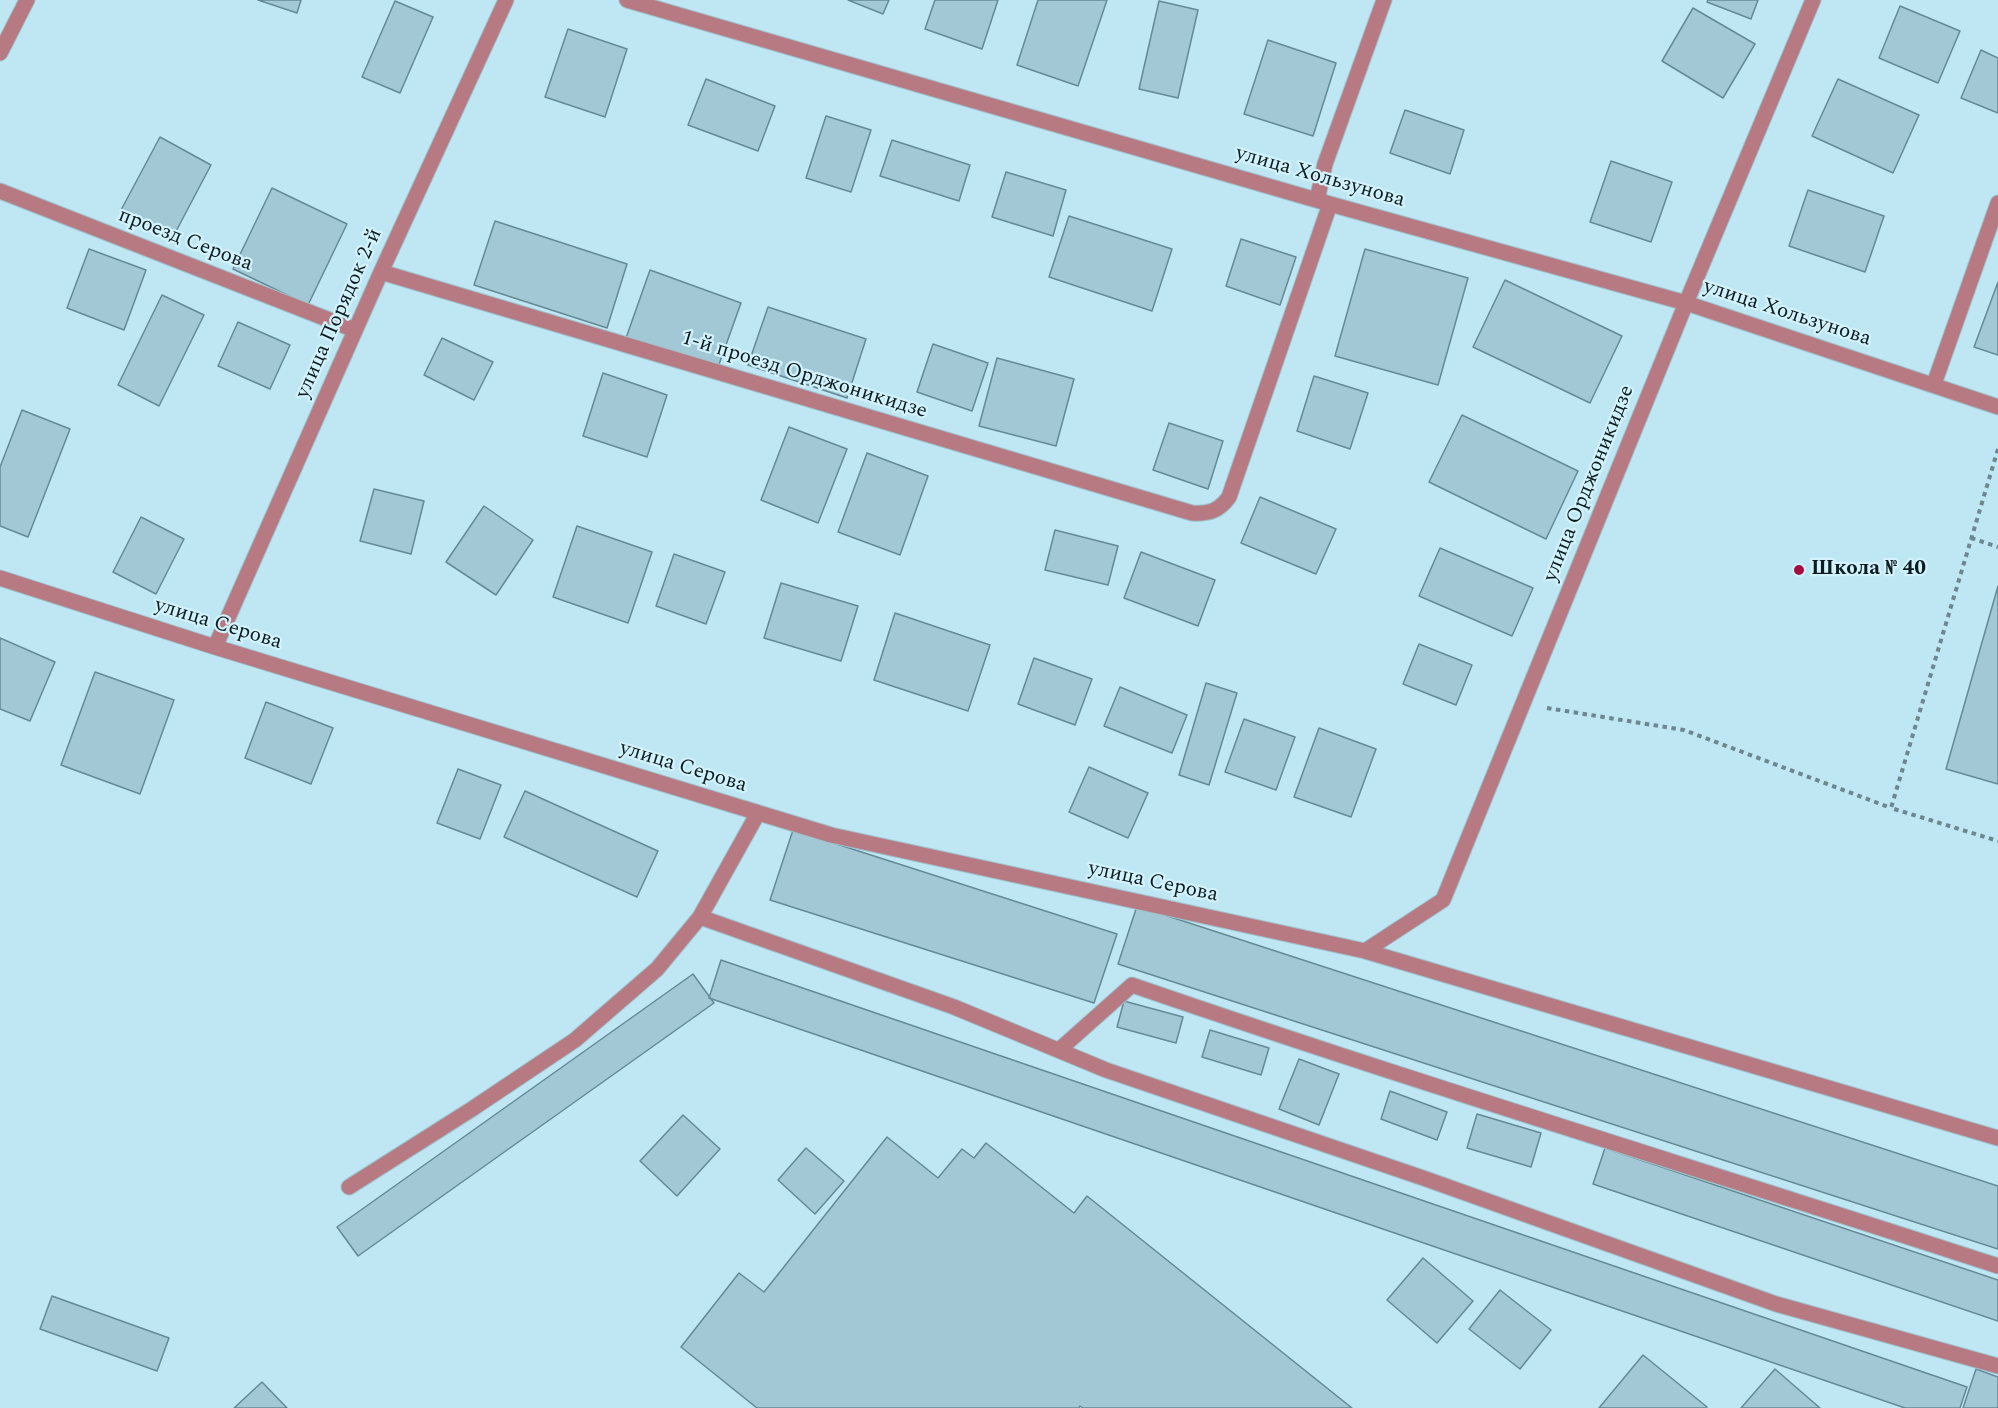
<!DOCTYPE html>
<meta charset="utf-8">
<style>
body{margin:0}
canvas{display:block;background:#bee6f3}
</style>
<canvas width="1998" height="1408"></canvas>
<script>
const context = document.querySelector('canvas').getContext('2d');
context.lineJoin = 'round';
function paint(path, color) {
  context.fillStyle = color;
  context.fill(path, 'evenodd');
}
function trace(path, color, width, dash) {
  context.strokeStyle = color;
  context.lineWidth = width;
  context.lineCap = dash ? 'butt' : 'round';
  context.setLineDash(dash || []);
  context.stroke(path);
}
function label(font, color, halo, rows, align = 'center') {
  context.font = font + ' Spectral,serif';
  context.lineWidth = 4.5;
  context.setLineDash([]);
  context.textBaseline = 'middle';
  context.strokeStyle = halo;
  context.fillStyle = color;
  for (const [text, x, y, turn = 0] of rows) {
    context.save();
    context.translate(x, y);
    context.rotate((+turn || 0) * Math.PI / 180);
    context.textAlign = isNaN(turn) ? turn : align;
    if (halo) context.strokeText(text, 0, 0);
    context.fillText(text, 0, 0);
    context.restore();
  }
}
const building = new Path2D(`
 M258 0H301L297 13Z
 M848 0H889L883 14Z
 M935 0H998L982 49 925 29Z
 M1038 0H1107L1078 86 1017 65Z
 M1708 0H1758L1751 19 1707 2Z
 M395 1 433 17 400 93 362 77Z
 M1159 1 1198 10 1178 98 1139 89Z
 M1900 6 1960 31 1938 83 1879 58Z
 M1693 8 1755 44 1723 98 1662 61Z
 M568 29 627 49 605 117 545 97Z
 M1268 40 1336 63 1313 136 1244 114Z
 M1981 50 1998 58V113L1961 98Z
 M706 79 775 106 758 151 688 125Z
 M1838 79 1919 115 1893 173 1812 136Z
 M1405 110 1464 130 1450 174 1390 153Z
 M826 116 871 130 851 192 806 178Z
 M160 137 211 165 173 237 121 210Z
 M892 140 970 165 959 201 880 176Z
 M1611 161 1672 182 1651 242 1590 222Z
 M1006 172 1066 190 1053 236 992 217Z
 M272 188 347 224 308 305 233 269Z
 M1808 190 1884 216 1865 272 1789 246Z
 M1069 216 1172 249 1152 311 1049 277Z
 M495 221 627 264 607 328 474 285Z
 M1241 239 1296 257 1280 305 1226 286Z
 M89 249 146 270 124 330 67 308Z
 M1365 249 1468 278 1438 385 1335 356Z
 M650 270 741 303 717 370 626 338Z
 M1505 280 1622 336 1590 403 1473 347Z
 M1998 282V355L1974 347Z
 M162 295 204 315 159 406 118 385Z
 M768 307 866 339 847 398 748 365Z
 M238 322 290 345 270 389 218 366Z
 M442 338 493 362 474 400 424 375Z
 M933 344 988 363 972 411 917 392Z
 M997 358 1074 379 1056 446 979 426Z
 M603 373 667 395 647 457 583 436Z
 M1314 376 1368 393 1350 449 1297 431Z
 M22 410 70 429 28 537 0 526V467Z
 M1462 415 1578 471 1546 539 1429 482Z
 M1169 423 1223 441 1208 489 1153 470Z
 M789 427 847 449 818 523 761 500Z
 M867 453 928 476 900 555 838 532Z
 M374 489 424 501 411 554 360 541Z
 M1260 497 1336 529 1316 574 1241 543Z
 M484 506 533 540 496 595 446 562Z
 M141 517 184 539 156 594 113 572Z
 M577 526 652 552 628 623 553 597Z
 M1055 530 1118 546 1108 585 1045 570Z
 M1440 548 1533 588 1512 636 1419 596Z
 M1141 552 1215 580 1198 626 1124 598Z
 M674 554 725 572 706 624 656 606Z
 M781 583 858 606 841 661 764 638Z
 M1998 586V784L1946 769Z
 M895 613 990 645 968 711 874 680Z
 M0 638 55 662 30 721 0 709Z
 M1419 644 1472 665 1456 705 1403 684Z
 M1034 658 1092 679 1075 725 1018 704Z
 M95 672 174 700 140 794 61 765Z
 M1206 683 1237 693 1209 785 1179 775Z
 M1120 687 1187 715 1172 753 1104 726Z
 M266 702 333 728 311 784 245 758Z
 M1244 719 1295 737 1276 790 1225 772Z
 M1319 728 1376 749 1351 817 1294 797Z
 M1089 767 1148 793 1128 838 1069 812Z
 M458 769 501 785 480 839 437 823Z
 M525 791 658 851 637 897 504 837Z
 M793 830 1117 934 1094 1003 770 900Z
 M1137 906 1998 1186V1249L1118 964Z
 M721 960 1967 1387 1960 1408H1905L709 998Z
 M693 974 714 1003 358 1256 337 1227Z
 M1124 1001 1183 1017 1176 1043 1117 1027Z
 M1210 1030 1269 1048 1261 1075 1202 1057Z
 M1299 1059 1339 1074 1319 1125 1279 1109Z
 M1390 1091 1447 1112 1437 1140 1381 1119Z
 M1477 1114 1541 1133 1531 1167 1467 1148Z
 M683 1115 720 1149 677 1196 640 1161Z
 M887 1137 938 1178 962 1149 974 1158 986 1143 1074 1213 1087 1196 1352 1408H1083L1080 1406 1079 1408H757L681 1347 739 1273 764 1292Z
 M806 1148 844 1181 815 1214 778 1180Z
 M1605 1148 1998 1280V1321L1593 1184Z
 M1423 1258 1473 1301 1437 1343 1387 1300Z
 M1500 1290 1551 1330 1520 1369 1469 1329Z
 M52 1296 169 1338 157 1371 40 1329Z
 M1643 1355 1707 1407 1706 1408H1599Z
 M1775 1369 1820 1408H1741Z
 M1976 1369 1998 1377V1408H1963Z
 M262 1382 287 1408H234Z`);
paint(building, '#a1c8d4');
trace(building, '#658a95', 1.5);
const lane = new Path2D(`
 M700 917 954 1007 1106 1070 1426 1179 1776 1304 1998 1366
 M1059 1050 1132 985C1419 1084 1710 1172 1998 1266
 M349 1187 472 1109 575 1040 657 969 700 917 758 813`);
const street = new Path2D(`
 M627 0 1330 204 1686 303 1998 407
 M0 53 27 0
 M0 191 355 330
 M1317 200 1325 164 1384 0
 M381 272 1192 513C1209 514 1219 511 1229 497L1330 204
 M1934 384 1998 203
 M0 578 215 647 831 835 1365 951 1998 1138
 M215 647 381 272 506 0
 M1365 951 1443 900 1686 303 1813 0`);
trace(lane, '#9ec2cd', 17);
trace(street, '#9ec2cd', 17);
trace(new Path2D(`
 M1998 449 1891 808 1998 841
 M1971 538 1998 547
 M1547 708 1684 730 1891 808`), '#6b8790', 4, [4.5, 4.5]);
trace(lane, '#b87a82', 15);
trace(street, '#b87a82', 15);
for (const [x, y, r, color] of [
 [1799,570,6,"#a50c3f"]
]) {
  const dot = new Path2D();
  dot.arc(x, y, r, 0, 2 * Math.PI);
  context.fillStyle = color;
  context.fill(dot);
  trace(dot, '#d2f2fc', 2);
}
label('21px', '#0d1c20', '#d2f2fc', [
 ["улица Хользунова",1320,178,16],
 ["проезд Серова",185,241,21],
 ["улица Порядок 2-й",340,314,-66],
 ["улица Хользунова",1787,314,18],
 ["1-й проезд Орджоникидзе",804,376,17],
 ["улица Орджоникидзе",1590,484,-68],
 ["улица Серова",218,625,17],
 ["улица Серова",683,768,17],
 ["улица Серова",1153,883,12]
]);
label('bold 21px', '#0d1c20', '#d2f2fc', [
 ["Школа № 40",1811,570]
], 'left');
</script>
